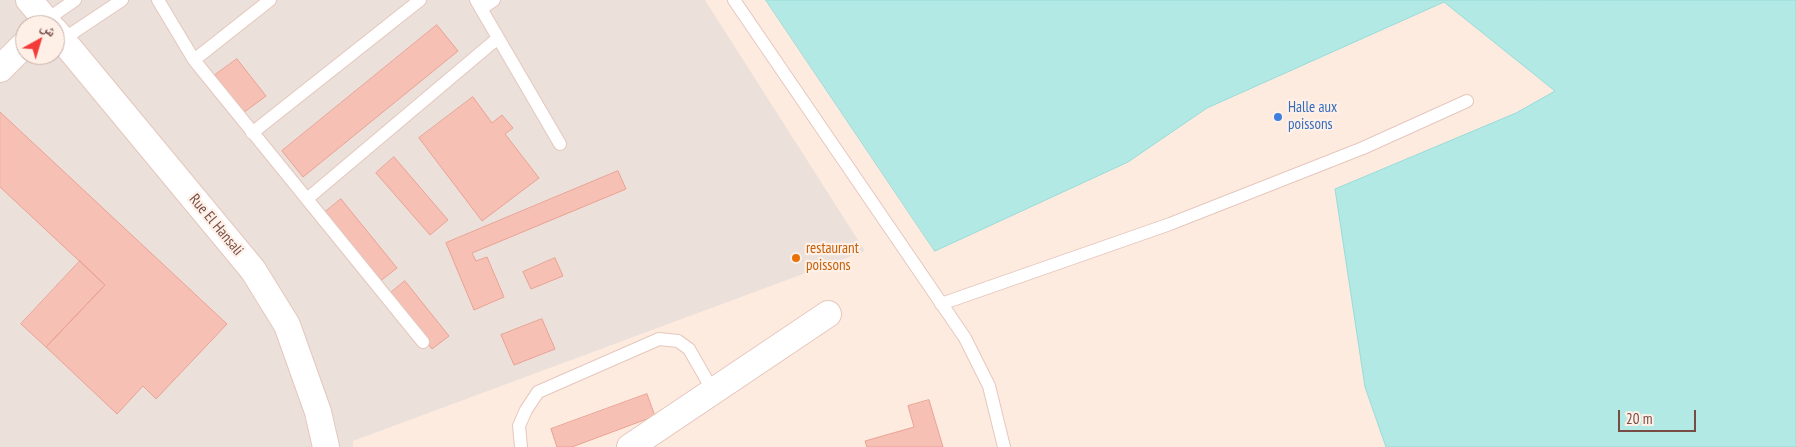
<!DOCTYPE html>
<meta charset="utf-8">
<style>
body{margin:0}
#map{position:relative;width:1796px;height:447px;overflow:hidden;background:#feebdf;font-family:"PT Sans Narrow","Noto Naskh Arabic",sans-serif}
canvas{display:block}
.north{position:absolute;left:15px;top:15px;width:50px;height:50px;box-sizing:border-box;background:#fff0e7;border:1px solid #c8aea6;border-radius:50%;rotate:39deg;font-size:14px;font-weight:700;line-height:20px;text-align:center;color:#764c45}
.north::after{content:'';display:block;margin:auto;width:18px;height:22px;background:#f33b39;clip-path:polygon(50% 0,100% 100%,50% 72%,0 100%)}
.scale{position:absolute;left:1618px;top:410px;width:78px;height:22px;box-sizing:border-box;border:2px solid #764c45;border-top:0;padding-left:6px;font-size:15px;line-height:18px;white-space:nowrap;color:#764c45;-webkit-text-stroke:4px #fff0e7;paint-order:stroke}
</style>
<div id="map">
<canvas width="1796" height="447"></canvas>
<div class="north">ش</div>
<div class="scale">20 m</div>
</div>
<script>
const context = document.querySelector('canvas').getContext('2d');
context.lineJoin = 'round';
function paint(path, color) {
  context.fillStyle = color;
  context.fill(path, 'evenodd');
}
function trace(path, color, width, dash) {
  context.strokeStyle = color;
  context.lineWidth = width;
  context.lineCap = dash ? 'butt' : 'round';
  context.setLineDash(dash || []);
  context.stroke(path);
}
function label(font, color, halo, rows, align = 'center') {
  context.font = font + ' "PT Sans Narrow",sans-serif';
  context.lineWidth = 4.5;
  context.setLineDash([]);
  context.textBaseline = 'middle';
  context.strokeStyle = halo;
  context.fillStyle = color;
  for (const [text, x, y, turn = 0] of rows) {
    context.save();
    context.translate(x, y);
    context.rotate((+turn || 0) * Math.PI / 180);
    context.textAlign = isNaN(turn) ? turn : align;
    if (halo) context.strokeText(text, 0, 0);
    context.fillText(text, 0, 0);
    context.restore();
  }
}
paint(new Path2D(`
 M0 0H705L865 251 353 441V447H0ZM25 25H55V55H25Z`), '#ece0db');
const water = new Path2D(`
 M766 0H1796V447H1386L1365 387 1335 189 1516 113 1555 91 1444 2 1207 108 1128 162 935 251Z`);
paint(water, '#b2e9e5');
trace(water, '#97dbd8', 1);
const building = new Path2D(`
 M437 25 458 51 303 177 282 151Z
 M237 59 266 96 243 113 215 75Z
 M473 97 492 123 502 115 513 128 505 134 539 178 482 221 419 138Z
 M0 112 227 324 156 399 143 386 117 414 46 347 105 285 0 187Z
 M394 157 448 220 430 235 376 173Z
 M618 171 626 189 472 253 476 261 487 257 504 297 474 310 446 243Z
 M341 199 397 268 379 282 324 213Z
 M555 258 563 276 531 289 523 272Z
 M80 261 105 285 46 347 21 324Z
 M405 281 449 336 432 349 388 295Z
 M542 319 555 349 514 365 501 335Z
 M647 394 655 416 572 447H557L551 429Z
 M929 400 943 447H867L865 441 914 427 908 406Z`);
paint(building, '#f6c0b4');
trace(building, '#eaa293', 1);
const lane = new Path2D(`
 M158 0 194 60 423 342
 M476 0 560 144
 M734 0 965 338 989 386 1004 447
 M481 9 494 0
 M46 20 75 0
 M62 40 122 0
 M194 60 270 0
 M252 133 420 0
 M307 199 498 38
 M941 304 1170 224 1363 148 1467 101
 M521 447 519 426 526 410 538 392 659 339 678 341 689 349 713 391`);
const street = new Path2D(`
 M29 0 50 25
 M55 31 253 270 287 325 318 412 326 447
 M0 69 25 44
 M630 447 828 314`);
trace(lane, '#e5c7bd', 14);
trace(street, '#e5c7bd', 28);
trace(lane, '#fff', 12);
trace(street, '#fff', 26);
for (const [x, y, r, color] of [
 [1278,117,5,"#3f7fe0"],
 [796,258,5,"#e8710a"]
]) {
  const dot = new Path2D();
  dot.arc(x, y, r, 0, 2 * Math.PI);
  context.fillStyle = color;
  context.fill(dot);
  trace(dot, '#fff0e7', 2);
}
label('15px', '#366cbe', '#fff0e7', [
 ["Halle aux",1288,108],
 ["poissons",1288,125]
], 'left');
label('15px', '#764c45', '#fff0e7', [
 ["Rue El Hansali",216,225,50]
]);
label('15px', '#c56008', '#fff0e7', [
 ["restaurant",806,249],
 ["poissons",806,266]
], 'left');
</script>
